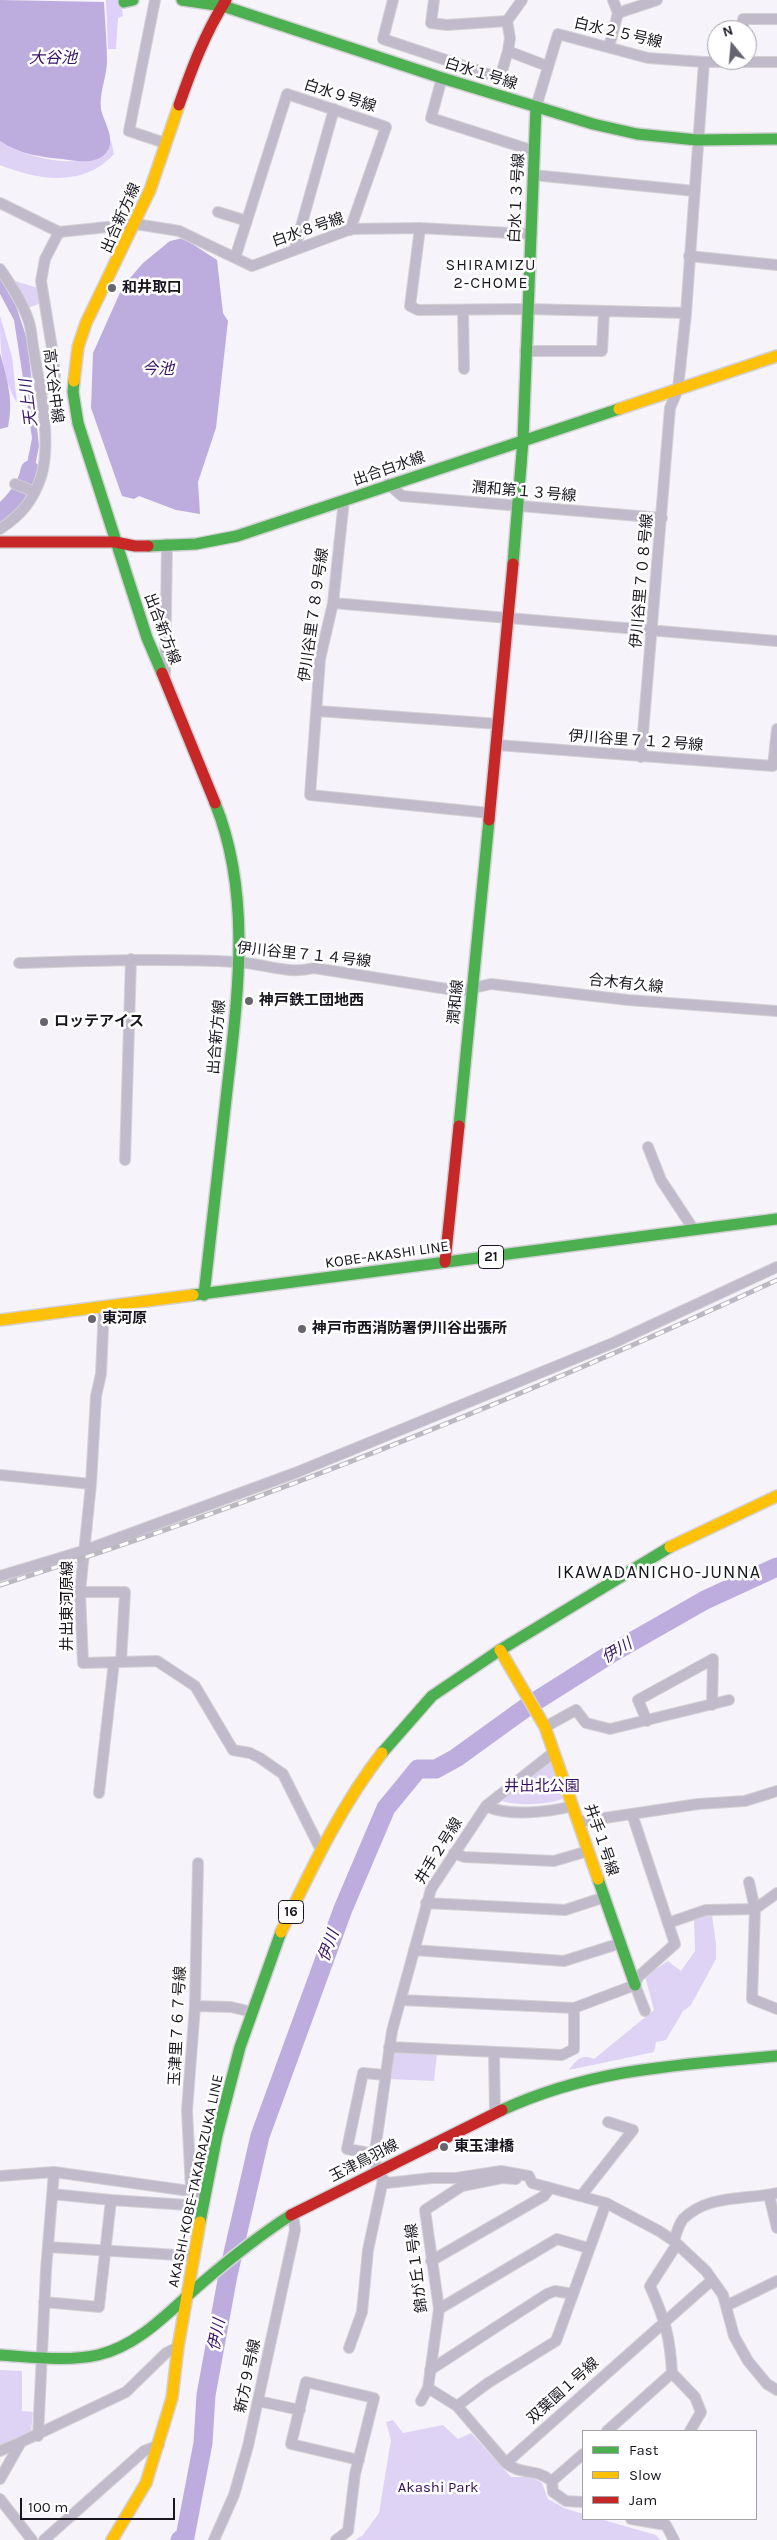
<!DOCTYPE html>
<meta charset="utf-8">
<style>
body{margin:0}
#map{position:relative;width:777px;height:2540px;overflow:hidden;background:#f6f4fa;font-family:Karla,sans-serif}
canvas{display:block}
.legend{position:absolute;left:582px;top:2430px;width:175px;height:90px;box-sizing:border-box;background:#fff;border:1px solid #a3a2a5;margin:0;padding:6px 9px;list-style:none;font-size:15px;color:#19161f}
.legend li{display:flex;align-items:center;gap:10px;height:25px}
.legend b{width:25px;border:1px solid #a3a2a5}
.north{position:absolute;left:707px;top:20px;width:50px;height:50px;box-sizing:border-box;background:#fff;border:1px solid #a3a2a5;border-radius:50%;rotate:343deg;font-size:14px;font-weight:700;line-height:20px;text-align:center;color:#19161f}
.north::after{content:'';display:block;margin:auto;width:18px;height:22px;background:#66646c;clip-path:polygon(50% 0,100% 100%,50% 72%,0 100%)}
.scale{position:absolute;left:20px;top:2498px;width:155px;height:22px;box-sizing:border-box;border:2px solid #19161f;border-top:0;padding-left:6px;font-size:15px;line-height:18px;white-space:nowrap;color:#19161f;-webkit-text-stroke:4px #fff;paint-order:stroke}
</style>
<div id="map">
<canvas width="777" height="2540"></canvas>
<ul class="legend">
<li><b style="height:6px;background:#4caf50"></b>Fast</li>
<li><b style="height:6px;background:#ffc107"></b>Slow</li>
<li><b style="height:6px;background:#c62828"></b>Jam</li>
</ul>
<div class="north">N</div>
<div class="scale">100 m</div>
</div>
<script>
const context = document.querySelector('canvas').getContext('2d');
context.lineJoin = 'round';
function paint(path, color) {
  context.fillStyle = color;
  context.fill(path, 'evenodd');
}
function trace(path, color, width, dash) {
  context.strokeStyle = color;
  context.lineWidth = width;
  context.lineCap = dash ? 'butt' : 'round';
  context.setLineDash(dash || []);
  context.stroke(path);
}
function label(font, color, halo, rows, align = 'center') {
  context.font = font + ' Karla,"Noto Sans JP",sans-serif';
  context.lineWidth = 5;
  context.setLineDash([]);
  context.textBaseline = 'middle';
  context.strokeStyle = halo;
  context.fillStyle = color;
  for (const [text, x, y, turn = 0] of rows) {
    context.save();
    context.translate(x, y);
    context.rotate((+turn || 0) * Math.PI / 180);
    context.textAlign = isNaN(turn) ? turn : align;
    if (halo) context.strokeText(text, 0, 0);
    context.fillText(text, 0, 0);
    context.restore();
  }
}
paint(new Path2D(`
 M111 140 114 154C83 188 38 180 0 165V141C18 154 54 163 77 161 86 160 98 155 107 152Z
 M15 281 38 288 41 303 28 308Z
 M548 1762H552L563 1799C543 1805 522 1806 502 1801Z
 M712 1915 716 1944V1959L691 2005 683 2011 666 2040 656 2042 654 2052 569 2070C577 2059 581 2054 594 2059L654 2010 645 1976 668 1961 681 1971 695 1951 694 1918Z
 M393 2052 437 2054 434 2081 389 2079Z
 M0 2370 22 2371V2411L33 2412 31 2432 0 2445Z
 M393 2420 403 2433 443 2425 458 2439 471 2433 511 2477H531L542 2483 548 2499 564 2508 583 2514V2519H600L656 2535 660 2540H355L363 2535 379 2513 391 2440 386 2422Z`), '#ded3f5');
paint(new Path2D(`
 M106 0H120L123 16 118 18 116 49H108Z
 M0 316 12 357 17 403C1 376 0 347 0 316Z`), '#ded0fa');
paint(new Path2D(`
 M0 0 104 2C105 22 107 43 107 63 106 79 99 94 101 109 104 123 117 140 106 153 96 165 75 161 62 159 40 157 19 154 0 141Z
 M183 238 217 260 223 313 228 321 216 428 198 482 200 514 176 510 139 496 134 499 122 496 91 408 93 353 123 286 143 263 170 241Z
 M0 278 16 306 27 339 39 446 31 487 22 483 24 479 21 477 22 473 25 474 32 438 29 417 14 320 0 294Z
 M0 353C7 379 14 400 8 427L0 429Z`), '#bdadde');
trace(new Path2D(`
 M0 514C13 505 28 486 30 470
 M180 2540 185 2537 203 2443 206 2395 228 2275 260 2136 343 1909 386 1808 418 1769H436L456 1758 528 1706 612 1653 705 1600 777 1567`), '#bdadde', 19);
const street = new Path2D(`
 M155 0 129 131 165 143
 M393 0 383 39 500 78 508 51 547 66
 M434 0 431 23 447 25 507 21
 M618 13 657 0
 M743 30V19H777
 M609 47 618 13 613 0
 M508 51 510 38 507 21 522 0
 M442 78 431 118 534 151
 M536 107 558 34 648 58 704 62H777
 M533 175 695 191
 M0 203 59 232
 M218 212 247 221
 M420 228 410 306 418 310 527 309 686 313
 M295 248 334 109
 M689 256 777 265
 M235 258 287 94 386 127 350 230
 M0 269C11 285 23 303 29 322 32 332 32 343 34 352 40 388 52 442 41 477 33 501 21 515 0 529
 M463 310 464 369
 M525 351H602L604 311
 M41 393 55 376 52 348 41 281 45 259 59 232 136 224 179 231 252 266 351 229 420 228 529 234
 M15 484 35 492
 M388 484 402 496 662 518
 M344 500 333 603 320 659 310 795 489 813
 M333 603 777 641
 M165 675 167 544
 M318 711 499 724
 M497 745 773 766 777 729
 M641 757 670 408 678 389 686 313 704 62
 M19 963C91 961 163 958 236 962 263 963 287 975 314 968L460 991 491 984 628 1000 777 1011
 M648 1147 661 1180 694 1230
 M125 1160 131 959
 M0 1475 91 1484 96 1396 101 1374 104 1306
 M91 1484 80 1592 83 1663 157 1661 195 1686 233 1750 250 1753 260 1758 283 1774 321 1850
 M0 1576 83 1551 295 1473 613 1343 777 1267
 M80 1592H125L121 1662
 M647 1721 638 1700 713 1659 712 1705
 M545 1727 576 1710 586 1723 610 1729 729 1700
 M554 1752 486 1806 431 1889 392 2031 375 2151 376 2172 387 2183 432 2178H456L501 2171 529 2176 532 2183 606 2203 659 2231 674 2241 706 2271 723 2295 734 2336 748 2361 767 2384 777 2390
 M99 1793 114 1662
 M486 1806C509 1817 549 1812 573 1806
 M632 1814 675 1944 638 1977 635 1985
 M578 1822 698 1804 745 1801 777 1791
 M454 1853 464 1857 554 1861 588 1851
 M749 1882 755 1909 752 1999 777 2009
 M426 1903 565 1910 605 1897
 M668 1923 706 1910 755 1909 777 1893
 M414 1950 564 1961 621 1943
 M635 1985 645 2011
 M401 2000 574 2008 635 1985
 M195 2006 231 2007 252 2012
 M389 2047 562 2055 574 2049V2008
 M494 2052 495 2113
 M375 2154 347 2149 363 2073 385 2075
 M0 2176 54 2172 197 2192
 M191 2190 187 2110 195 2006 198 1863
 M52 2194 111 2200 203 2206
 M769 2195 777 2228
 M581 2196 633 2130 608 2122
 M674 2241C676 2234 679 2224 683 2219 708 2194 745 2200 777 2193
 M677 2244 650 2286C665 2320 670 2336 672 2373L695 2397 701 2412 690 2431
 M48 2247 194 2256
 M431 2261 544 2196 550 2188
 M44 2302 99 2307 111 2200
 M726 2306 777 2281
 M439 2309 557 2239 588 2248
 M349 2348 362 2312 368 2250 383 2180
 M430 2370 547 2294 555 2291 573 2294
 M258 2401 300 2410
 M421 2401 428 2388
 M457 2406 488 2383 556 2341 606 2203
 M607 2431 672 2373
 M38 2436 46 2270 54 2172
 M0 2451 21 2442
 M506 2463 457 2406 428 2388 439 2309 425 2210 462 2186 502 2178 516 2179
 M0 2479 21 2442 126 2392 166 2353 178 2347
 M552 2481 583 2454
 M0 2499 32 2540
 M583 2502 566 2501 553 2492 552 2481C533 2467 522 2476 506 2463L712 2280
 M631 2519 666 2525 674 2540
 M44 2540 144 2451 159 2445
 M214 2540 234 2495 248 2446 295 2230 293 2214
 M336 2540 348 2531 355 2474 374 2398 306 2382 291 2444 359 2460`);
const fast = new Path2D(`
 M182 0 223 6 442 78 593 124 637 134 697 140 777 139
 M124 2 133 0
 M74 381 73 392 78 423 147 638 162 673
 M148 546 196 544 237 536 619 409
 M513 564 523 440 536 107
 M459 1126 489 820
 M193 1295 777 1219
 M204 1295C211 1230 219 1164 226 1099 237 1001 253 897 215 803
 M382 1753 432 1696 500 1650 670 1547
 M598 1879 635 1985
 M502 2110C593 2068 679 2065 777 2056
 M200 2222 217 2135 240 2047 281 1932
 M0 2355C32 2357 66 2362 98 2355 141 2345 171 2309 203 2282 231 2258 260 2235 291 2215`);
const slow = new Path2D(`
 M74 381 78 347 86 323 150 190 179 105
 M619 409 777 356
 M0 1320 193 1295
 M670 1547 777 1496
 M500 1650 545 1727 598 1879
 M281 1932C311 1870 340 1807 382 1753
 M112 2540 146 2483 172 2398 178 2347 200 2222`);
const jam = new Path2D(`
 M179 105C192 68 205 33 226 0
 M0 542H115L135 546H148
 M162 673 215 803
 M489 820 513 564
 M445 1262 459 1126
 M291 2215 502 2110`);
trace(street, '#d3d1d6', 12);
trace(fast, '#d3d1d6', 14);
trace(slow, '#d3d1d6', 14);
trace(jam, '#d3d1d6', 14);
trace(street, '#c0baca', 10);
trace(fast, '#4caf50', 11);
trace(slow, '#ffc107', 11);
trace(jam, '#c62828', 11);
const rail = new Path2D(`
 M0 1585C266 1501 524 1397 777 1280`);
trace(rail, '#bbb8c1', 5);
trace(rail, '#fff', 3, [9]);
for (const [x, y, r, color] of [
 [112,288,5,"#66646c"],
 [249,1001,5,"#66646c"],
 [44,1022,5,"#66646c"],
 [92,1319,5,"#66646c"],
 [302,1329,5,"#66646c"],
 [444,2147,5,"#66646c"]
]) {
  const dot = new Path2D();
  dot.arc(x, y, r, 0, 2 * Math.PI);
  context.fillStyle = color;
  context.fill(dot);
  trace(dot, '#fff', 2);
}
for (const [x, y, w] of [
 [491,1257,25],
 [291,1912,25]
]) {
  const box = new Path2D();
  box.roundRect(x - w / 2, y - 11.5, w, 23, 4);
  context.fillStyle = '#fff';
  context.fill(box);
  trace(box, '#19161f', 1);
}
label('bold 14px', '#19161f', null, [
 ["21",491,1257],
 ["16",291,1912]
]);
label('15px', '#19161f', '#fff', [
 ["白水２５号線",618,33,13],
 ["白水１号線",481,74,17],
 ["白水９号線",340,96,18],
 ["白水１３号線",517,198,-87],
 ["出合新方線",121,218,-66],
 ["白水８号線",308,230,-19],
 ["高大谷中線",53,386,83],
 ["出合白水線",389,469,-19],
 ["潤和第１３号線",524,492,5],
 ["伊川谷里７０８号線",642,581,-85],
 ["伊川谷里７８９号線",314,615,-82],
 ["出合新方線",162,629,69],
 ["伊川谷里７１２号線",636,741,4],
 ["伊川谷里７１４号線",304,955,6],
 ["合木有久線",626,984,6],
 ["潤和線",456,1002,-84],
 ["出合新方線",217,1037,-85],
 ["KOBE-AKASHI LINE",387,1255,-8],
 ["井出東河原線",68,1606,-90],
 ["井手１号線",601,1840,71],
 ["井手２号線",439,1851,-58],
 ["玉津里７６７号線",178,2026,-87],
 ["玉津鳥羽線",364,2161,-27],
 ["AKASHI-KOBE-TAKARAZUKA LINE",196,2181,-78],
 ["錦が丘１号線",417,2268,-97],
 ["新方９号線",248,2376,-78],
 ["双葉園１号線",563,2391,-42]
]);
label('bold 15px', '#19161f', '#fff', [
 ["和井取口",122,288],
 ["神戸鉄工団地西",259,1001],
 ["ロッテアイス",54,1022],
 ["東河原",102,1319],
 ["神戸市西消防署伊川谷出張所",312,1329],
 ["東玉津橋",454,2147]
], 'left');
label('15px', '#340d5f', '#fff', [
 ["井出北公園",542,1787],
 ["Akashi Park",438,2488]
]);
label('italic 16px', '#391364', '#fff', [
 ["大谷池",53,58],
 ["今池",158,369],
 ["天上川",29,403,-97],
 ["伊川",617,1651,-31],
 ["伊川",329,1946,-70],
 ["伊川",217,2335,-79]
]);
context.letterSpacing = '1px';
label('16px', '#19161f', '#fff', [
 ["SHIRAMIZU",491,265],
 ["2-CHOME",491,283]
]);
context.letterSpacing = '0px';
context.letterSpacing = '1px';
label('18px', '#19161f', '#fff', [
 ["IKAWADANICHO-JUNNA",659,1573]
]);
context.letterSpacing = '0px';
</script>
